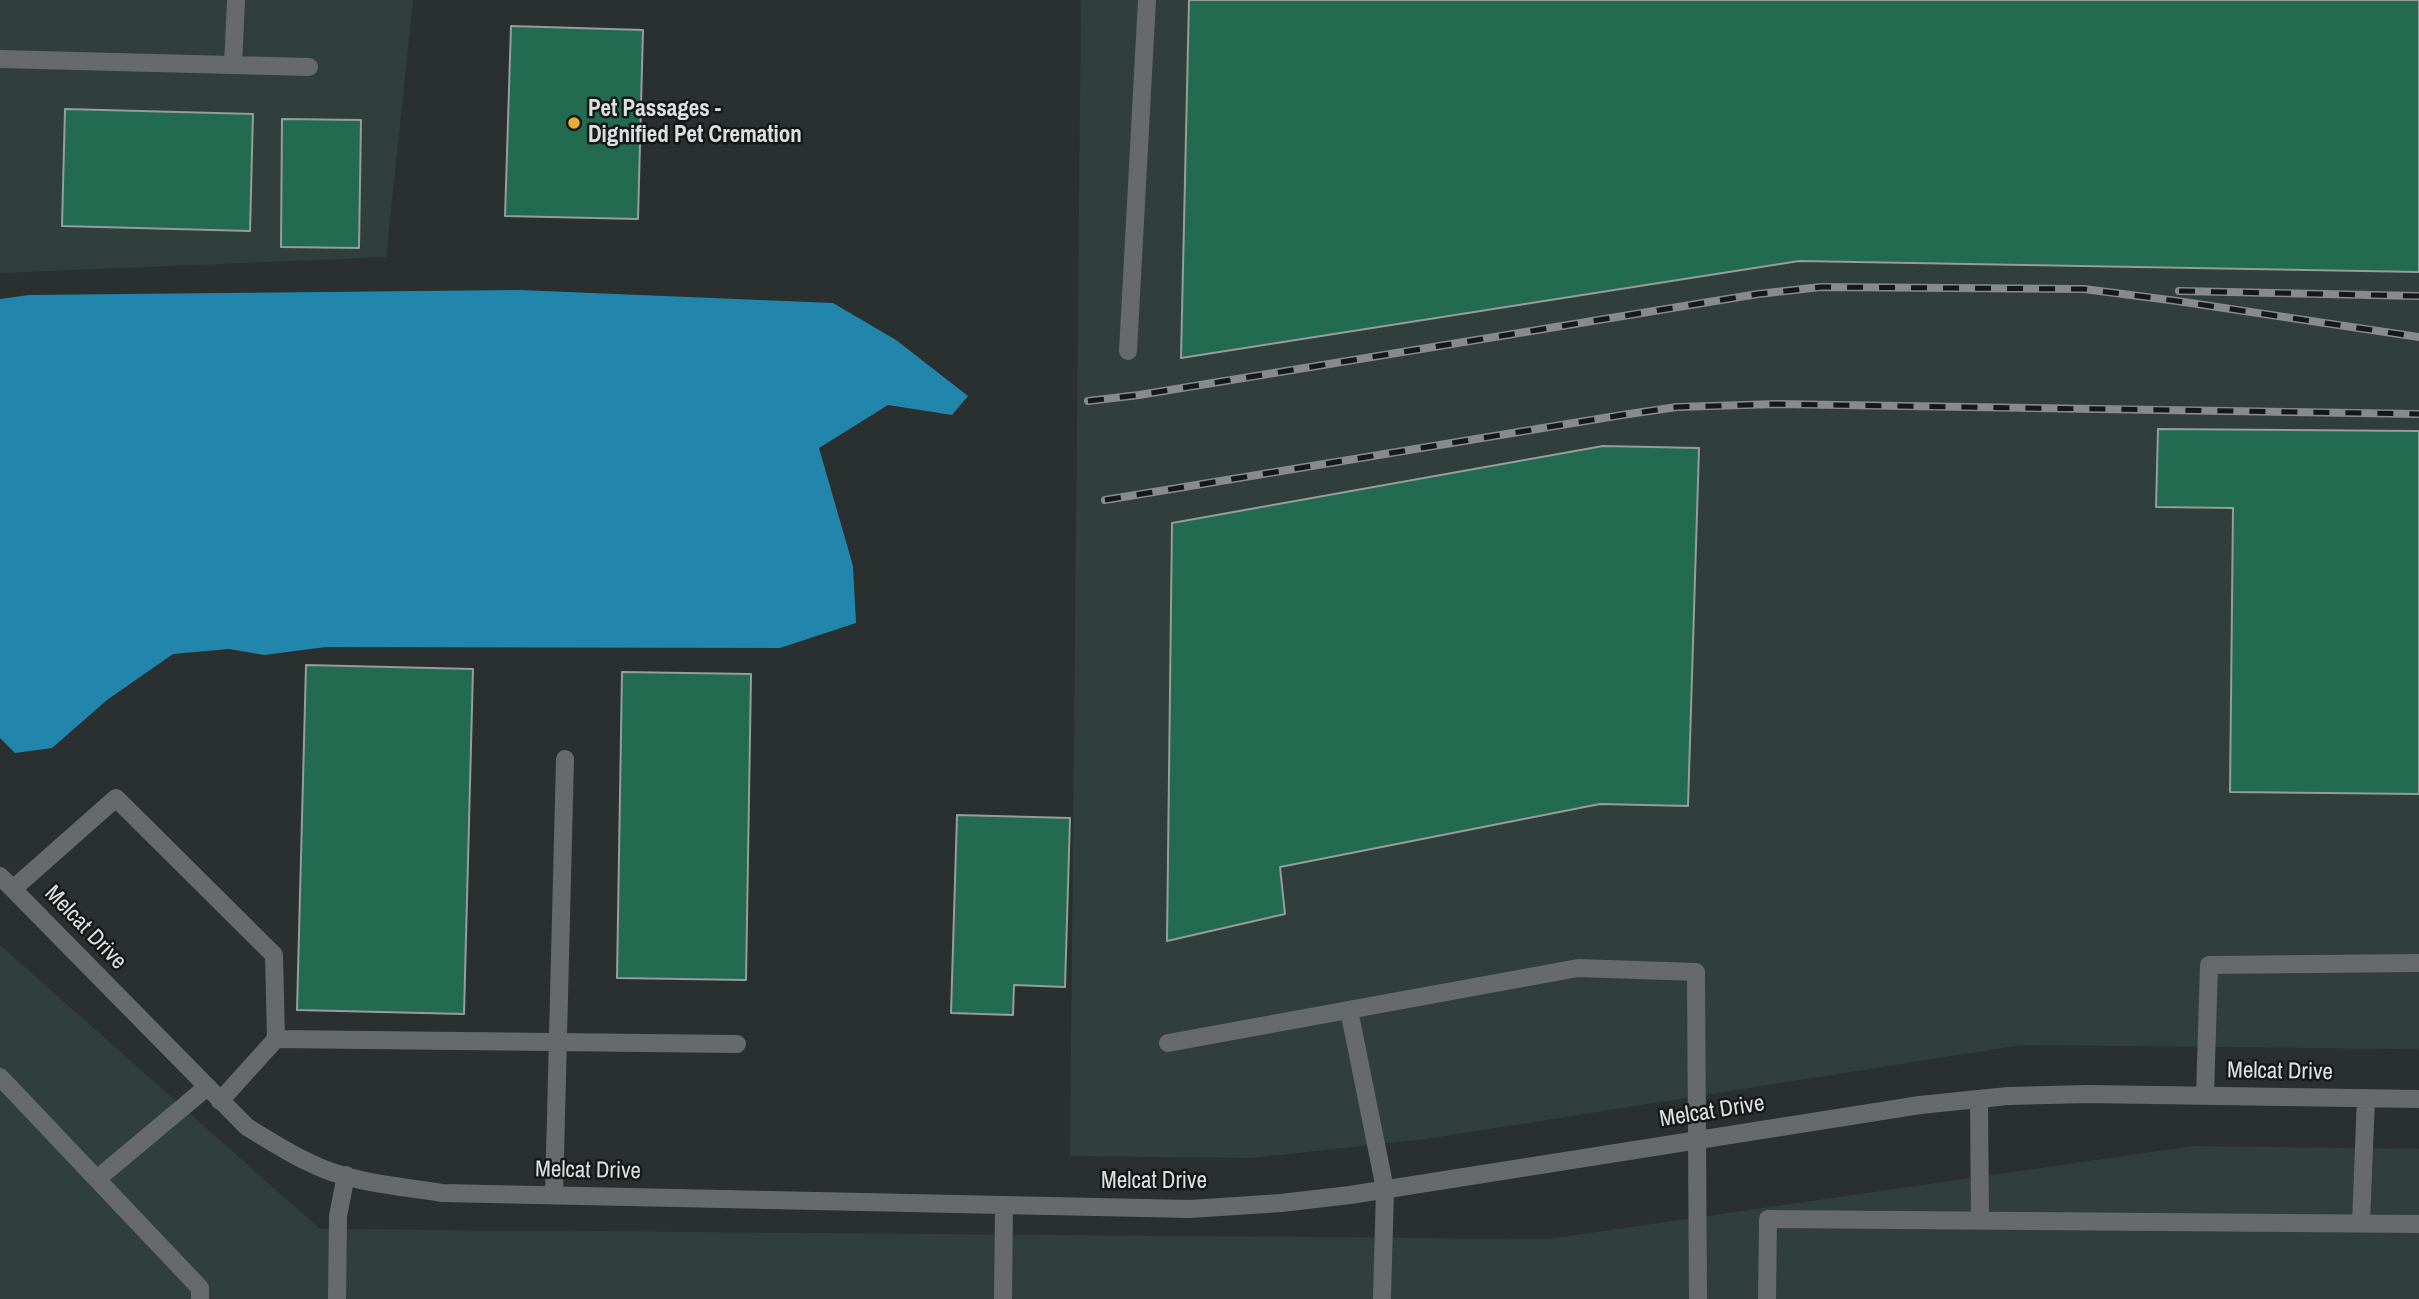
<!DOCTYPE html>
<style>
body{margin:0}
canvas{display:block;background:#2a302f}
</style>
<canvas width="2419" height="1299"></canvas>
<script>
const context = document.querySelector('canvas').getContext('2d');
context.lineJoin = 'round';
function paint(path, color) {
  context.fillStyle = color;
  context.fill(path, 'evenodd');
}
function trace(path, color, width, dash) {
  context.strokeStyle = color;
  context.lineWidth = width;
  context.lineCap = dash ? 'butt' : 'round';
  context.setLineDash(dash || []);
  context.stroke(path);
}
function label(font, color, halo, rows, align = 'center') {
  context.font = font + ' "Archivo Narrow",sans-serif';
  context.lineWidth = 5;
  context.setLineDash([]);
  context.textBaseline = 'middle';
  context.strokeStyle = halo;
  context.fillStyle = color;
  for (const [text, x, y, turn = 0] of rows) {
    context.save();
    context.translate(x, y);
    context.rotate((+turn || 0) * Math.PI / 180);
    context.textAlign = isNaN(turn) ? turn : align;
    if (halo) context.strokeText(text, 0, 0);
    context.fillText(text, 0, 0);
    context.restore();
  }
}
paint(new Path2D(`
 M0 0H413L386 257 0 273Z
 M1081 0H2419V1049L2021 1045 1426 1139 1251 1158 1070 1156Z
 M0 945 320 1229 1548 1239 2193 1146 2419 1149V1299H0Z`), '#303e3c');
paint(new Path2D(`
 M519 290 833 303 896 340 968 396 952 415 888 405 819 448 853 566 856 623 780 648 326 647 264 655 229 649 173 654 107 700 52 748 15 753 0 738V299L29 295Z`), '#2285ab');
const building = new Path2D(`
 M1189 0H2419V272L1799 261 1181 358Z
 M511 26 643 30 638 219 505 216Z
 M65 109 253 114 250 231 62 226Z
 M282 119 361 120 359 248 281 247Z
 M2158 429 2419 431V794L2230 792 2233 508 2156 507Z
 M1603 446 1699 448 1688 806 1600 804 1280 867 1285 914 1167 941 1172 523Z
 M306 665 473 669 464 1014 297 1010Z
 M622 672 751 674 746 980 617 978Z
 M957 815 1070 818 1065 987 1014 985 1013 1015 951 1013Z`);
paint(building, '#226b51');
trace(building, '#979d9a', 2);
trace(new Path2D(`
 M0 59 309 67
 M233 65 236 0
 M1128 351 1147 0
 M0 876 247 1127C273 1143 300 1160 329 1171 365 1184 405 1187 442 1193L1190 1209 1281 1203 1350 1195 1920 1105 2008 1096 2087 1094 2419 1099
 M13 889 116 798 274 955 276 1039 737 1044
 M1349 1010 1385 1189 1382 1299
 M1168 1043 1578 968 1696 972 1698 1299
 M0 1077 200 1288V1299
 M2205 1096 2209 965 2419 963
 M1979 1099 1980 1220
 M220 1101 276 1039
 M97 1179 207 1087
 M554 1195 565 759
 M2361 1223 2366 1098
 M337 1299 338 1216 346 1175
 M1003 1299 1004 1205
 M1767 1299 1768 1219 2419 1224`), '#676a6b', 18);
const rail = new Path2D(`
 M2179 291 2419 296
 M1088 401 1139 395 1758 294 1821 287 2084 289 2177 301 2419 337
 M1105 500 1622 415 1677 407 1776 404 2419 414`);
trace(rail, '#878b8b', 8);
trace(rail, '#151817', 5, [16]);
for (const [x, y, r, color] of [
 [574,123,7,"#e5ad36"]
]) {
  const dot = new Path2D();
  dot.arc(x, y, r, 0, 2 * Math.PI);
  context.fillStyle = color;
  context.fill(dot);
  trace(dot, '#151817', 2.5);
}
label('bold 23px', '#dce0e0', '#151817', [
 ["Pet Passages -",588,110],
 ["Dignified Pet Cremation",588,136]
], 'left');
label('23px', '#dce0e0', '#151817', [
 ["Melcat Drive",85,928,46],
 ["Melcat Drive",2280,1072,1],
 ["Melcat Drive",1712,1112,-9],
 ["Melcat Drive",588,1171,1],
 ["Melcat Drive",1154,1182]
]);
</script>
